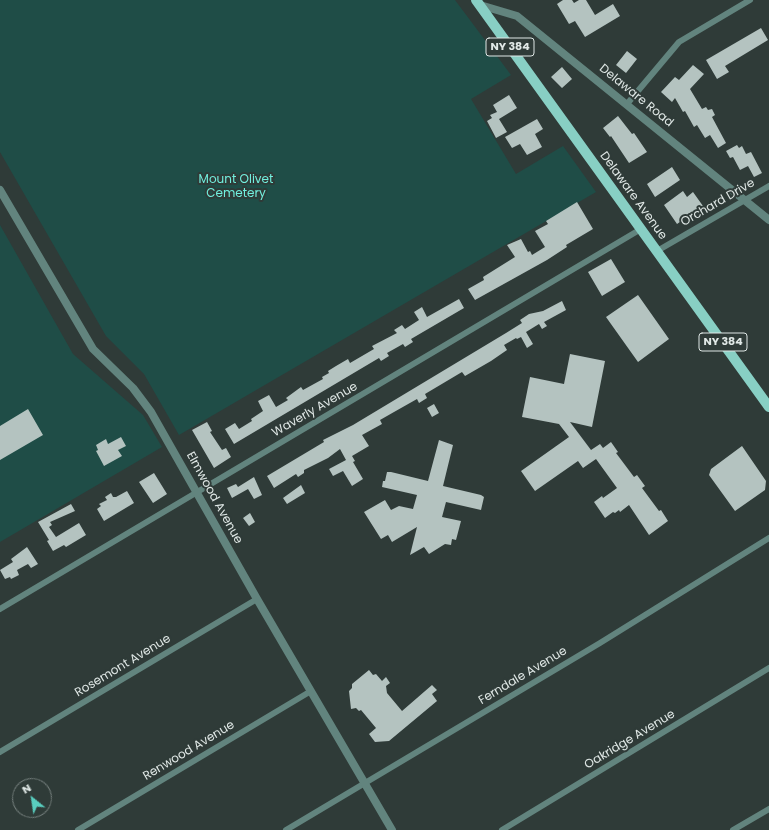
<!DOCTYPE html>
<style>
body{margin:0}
#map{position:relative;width:769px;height:830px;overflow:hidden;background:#2f3b38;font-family:Poppins,sans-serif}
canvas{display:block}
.north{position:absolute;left:12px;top:778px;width:40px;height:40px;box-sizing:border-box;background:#2f3b38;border:1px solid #76807e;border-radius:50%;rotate:330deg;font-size:11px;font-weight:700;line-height:16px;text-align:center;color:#e0e8e6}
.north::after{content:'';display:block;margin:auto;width:14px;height:18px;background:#59cebf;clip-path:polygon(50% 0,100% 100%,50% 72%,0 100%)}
</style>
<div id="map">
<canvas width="769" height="830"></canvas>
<div class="north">N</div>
</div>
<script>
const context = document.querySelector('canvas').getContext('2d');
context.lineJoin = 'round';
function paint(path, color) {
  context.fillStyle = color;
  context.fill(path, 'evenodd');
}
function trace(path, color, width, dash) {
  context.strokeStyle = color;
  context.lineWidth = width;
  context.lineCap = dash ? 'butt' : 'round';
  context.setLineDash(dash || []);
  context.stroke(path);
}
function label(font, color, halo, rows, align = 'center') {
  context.font = font + ' Poppins,sans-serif';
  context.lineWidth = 4;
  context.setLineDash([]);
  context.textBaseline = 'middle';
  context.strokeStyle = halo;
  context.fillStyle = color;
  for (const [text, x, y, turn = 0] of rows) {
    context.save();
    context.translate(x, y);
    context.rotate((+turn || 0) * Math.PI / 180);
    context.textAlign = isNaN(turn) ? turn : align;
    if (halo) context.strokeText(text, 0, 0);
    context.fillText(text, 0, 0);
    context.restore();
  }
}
paint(new Path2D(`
 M0 0H455L511 75 471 99 516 174 563 146 596 192 179 435 144 374 106 336 0 152Z
 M0 225 73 354 143 415 162 447 0 542Z`), '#1f4d47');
paint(new Path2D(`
 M563 0H572L574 3 579 0H586L595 15 613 4 620 16 585 37 575 21 569 24 557 4Z
 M761 28 768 40 725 66 729 72 717 79 706 60Z
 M627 51 637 59 626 73 616 65Z
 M693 65 704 74 690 89 702 109 706 107 708 110 712 109 715 115 712 117 726 143 718 148 710 135 705 138 697 125 694 127 685 111 683 112 675 98 672 102 661 92 675 77 679 80Z
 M562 67 572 79 562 88 551 77Z
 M509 95 517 108 499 119 507 132 496 138 487 121 492 118 490 115 497 112 493 105Z
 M618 116 632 134 634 133 647 152 629 163 611 136 610 137 603 128Z
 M537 119 543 129 535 134 542 147 527 155 520 144 512 148 505 137Z
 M737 145 739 148 742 146 746 154 751 152 762 173 754 177 748 166 740 170 733 157 730 158 726 151Z
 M672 167 680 180 655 197 647 184Z
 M683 191 687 197 693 192 703 206 677 224 664 205Z
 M577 202 593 229 566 245 567 247 547 260 475 300 468 289 484 280 483 277 515 257 507 245 521 239 528 252 530 251 532 255 545 247 535 231 548 224 546 221Z
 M611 259 625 282 602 296 588 272Z
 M638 295 669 339 638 362 606 317Z
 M459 299 464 308 411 339 413 342 405 347 403 344 387 353 389 356 381 361 379 358 234 444 225 429 235 423 239 429 252 421 251 419 263 411 258 401 269 395 276 407 288 400 286 398 301 387 303 390 323 379 322 377 329 373 328 371 336 366 348 359 350 363 374 349 372 346 397 333 394 330 402 325 405 329 419 320 414 312 422 307 427 317Z
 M562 301 566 310 544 322 547 326 542 329 539 324 526 332 533 344 527 348 521 337 517 339 516 338 504 345 507 350 491 361 465 376 462 372 425 394 427 398 419 403 417 399 394 412 380 420 382 424 362 435 369 446 352 456 355 461 353 462 363 479 352 486 343 471 333 476 329 469 346 460 340 449 328 458 304 470V473L298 477 296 474 274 488 267 476 324 442 323 440 353 425 506 333 522 323 520 320 529 314 543 311Z
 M570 354 605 361 592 427 570 422 591 450 600 444 603 448 611 442 618 452 616 453 634 477 637 475 645 486 642 488 659 511 661 510 668 521 649 535 629 505 620 512 619 510 615 513 613 512 605 518 594 502 602 496 603 498 617 488 596 459 583 468 578 461 535 491 521 471 569 437 559 424 522 417 530 377 564 384Z
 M434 404 439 413 432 417 427 408Z
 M28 409 43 435 0 460V426Z
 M207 422 212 431 210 432 222 450 226 448 231 457 214 468 192 430Z
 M121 437 126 446 118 450 122 456 104 466 96 451 98 450 96 445 106 439 108 444Z
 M439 440 453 445 443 486 481 495 484 497 481 510 446 502 442 517 461 521 456 540 452 539 451 545 445 544 429 554 424 547 410 555 417 527 392 542 388 535 381 539 364 512 385 500 391 510 399 506 413 509 417 495 382 487 383 481H385L387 472H391L428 481Z
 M742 446 766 481 765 490 735 511 709 475 711 469Z
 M154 473 167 494 153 503 139 482Z
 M254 477 262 495 254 499 248 489 232 498 227 488 236 484 238 487Z
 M301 485 305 493 287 504 283 498Z
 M127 491 134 503 104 521 97 509 101 506 99 504 107 500 105 497 111 493 113 497H116Z
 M71 504 75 511 50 522 52 525 49 527 56 537 79 523 86 535 66 547 64 545 53 551 47 541 49 540 38 522Z
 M250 513 255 522 249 526 243 518Z
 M27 547 38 564 31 568 28 564 17 570 19 575 11 579 10 577 5 579 0 570 13 562 11 559Z
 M369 670 373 675 376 674 382 681 386 677 390 683 386 686 387 693 402 711 432 685 437 690 432 694 437 701 389 741 375 742 369 734 376 728 361 710 359 711 356 708 351 709 349 691 352 688V684Z`), '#b4c3c0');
trace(new Path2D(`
 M627 104 679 42 750 0
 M657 251 769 186
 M0 609 641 229
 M0 752 257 599
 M78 830 311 691
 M286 830 600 643 769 538
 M502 830 769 668
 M733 830 769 809`), '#62847e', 6);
trace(new Path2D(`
 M480 5 517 16 769 220
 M0 190 93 349 133 388 151 412 257 599 392 830`), '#62847e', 8);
trace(new Path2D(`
 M476 0 769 407`), '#88cfc4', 10);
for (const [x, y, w] of [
 [510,47,48],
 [723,342,48]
]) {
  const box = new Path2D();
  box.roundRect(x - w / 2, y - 9, w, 18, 3);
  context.fillStyle = '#2f3b38';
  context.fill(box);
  trace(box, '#e0e8e6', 1);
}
label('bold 11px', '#e0e8e6', null, [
 ["NY 384",510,47],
 ["NY 384",723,342]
]);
label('12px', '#e0e8e6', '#2f3b38', [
 ["Delaware Road",636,96,39],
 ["Delaware Avenue",633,196,54],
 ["Orchard Drive",718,203,-30],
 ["Waverly Avenue",315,410,-30],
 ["Elmwood Avenue",214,498,61],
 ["Rosemont Avenue",123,666,-31],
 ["Ferndale Avenue",523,676,-31],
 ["Oakridge Avenue",630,740,-31],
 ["Renwood Avenue",189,751,-31]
]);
label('12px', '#71efde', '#2f3b38', [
 ["Mount Olivet",236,180],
 ["Cemetery",236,194]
]);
</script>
